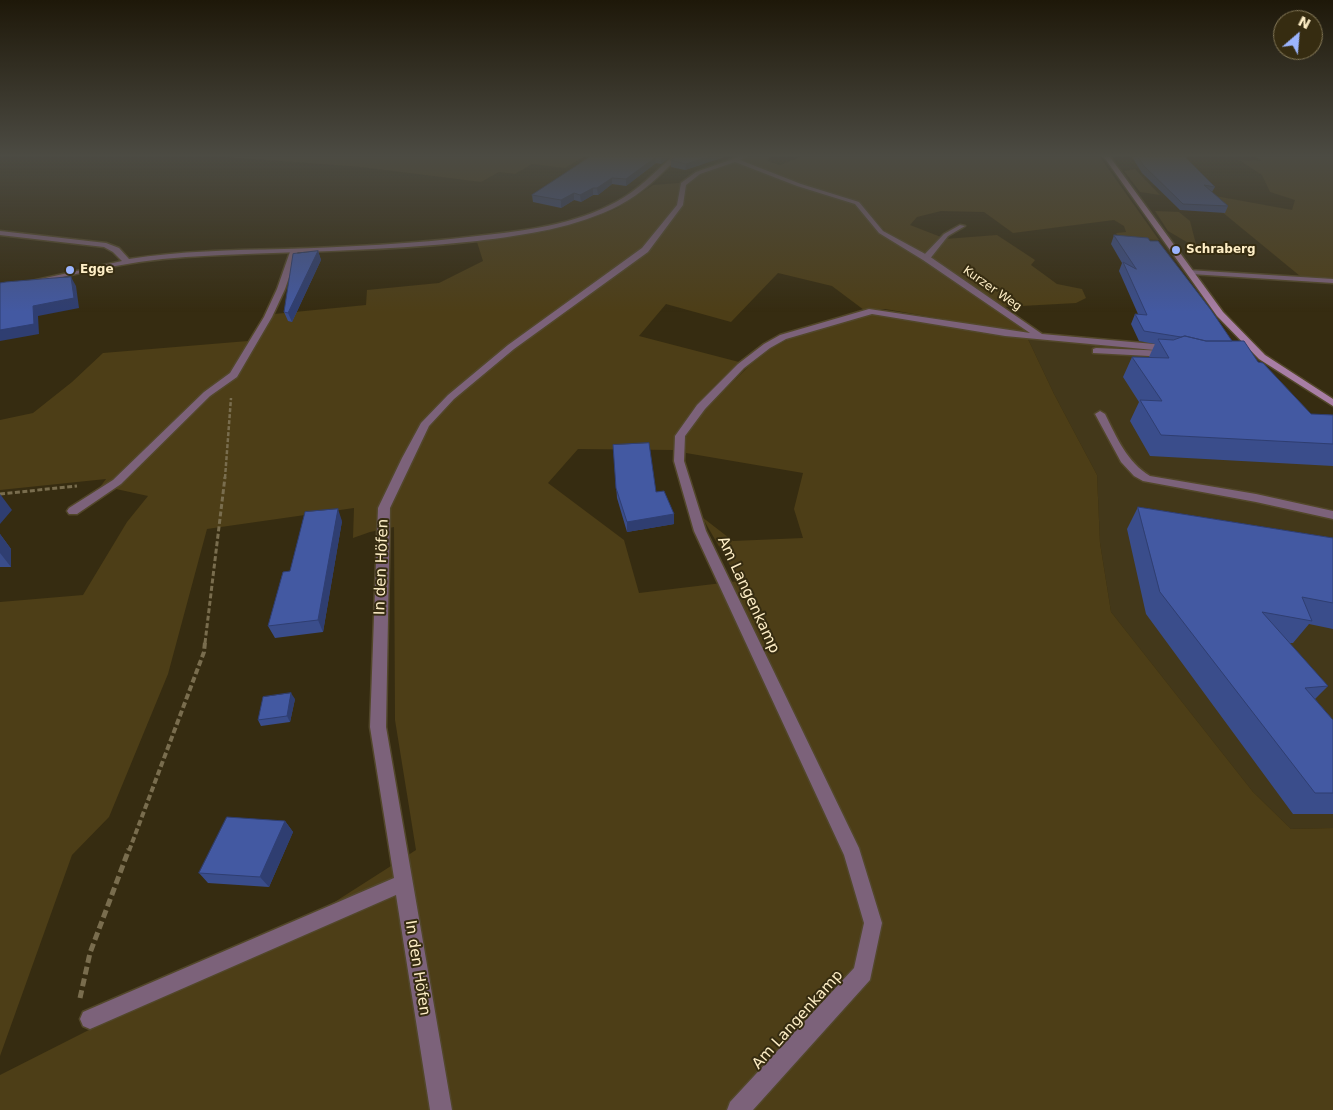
<!DOCTYPE html>
<meta charset="utf-8">
<style>
body{margin:0}
#map{position:relative;width:1333px;height:1110px;overflow:hidden;background:#362c11;font-family:"DejaVu Sans",sans-serif}
canvas{display:block}
.north{position:absolute;left:1273px;top:10px;width:50px;height:50px;box-sizing:border-box;background:#362c11;border:1px solid #867a59;border-radius:50%;rotate:27deg;font-size:14px;font-weight:700;line-height:20px;text-align:center;color:#feeec6}
.north::after{content:'';display:block;margin:auto;width:18px;height:22px;background:#9bb4fd;clip-path:polygon(50% 0,100% 100%,50% 72%,0 100%)}
</style>
<div id="map">
<canvas width="1333" height="1110"></canvas>
<div class="north">N</div>
</div>
<script>
const context = document.querySelector('canvas').getContext('2d');
context.lineJoin = 'round';
function paint(path, color) {
  context.fillStyle = color;
  context.fill(path, 'evenodd');
}
function trace(path, color, width, dash) {
  context.strokeStyle = color;
  context.lineWidth = width;
  context.lineCap = dash ? 'butt' : 'round';
  context.setLineDash(dash || []);
  context.stroke(path);
}
function label(font, color, halo, rows, align = 'center') {
  context.font = font + ' "DejaVu Sans",sans-serif';
  context.lineWidth = 4;
  context.setLineDash([]);
  context.textBaseline = 'middle';
  context.strokeStyle = halo;
  context.fillStyle = color;
  for (const [text, x, y, turn = 0] of rows) {
    context.save();
    context.translate(x, y);
    context.rotate((+turn || 0) * Math.PI / 180);
    context.textAlign = isNaN(turn) ? turn : align;
    if (halo) context.strokeText(text, 0, 0);
    context.fillText(text, 0, 0);
    context.restore();
  }
}
paint(new Path2D(`
 M1027 337 1139 348 1152 351 1333 433V828L1291 829 1253 792 1111 612 1100 543 1097 475 1054 394Z`), '#43381a');
paint(new Path2D(`
 M227 157H583L565 168 532 164 515 174 499 172 481 182 361 167Z
 M747 157H770L767 161 780 165 801 157H1100L1159 240 1119 238 1116 233 1126 232 1124 226 1114 220 1013 233 984 212 941 211 917 217 910 225 941 237 926 255 886 232 863 206 848 198 847 201 857 206 878 233 923 260 1030 334 885 309 864 310 832 286 778 273 731 322 666 304 639 336 739 362C715 386 679 414 674 450L578 449 548 483 624 540 639 593 739 581 702 517 733 541 803 538 794 509 803 473 686 453V437L706 408 750 365 772 348 789 339 873 314 1027 337 1054 394 1097 475 1100 543 1111 612 1253 792 1291 829 1333 828V1110H0V1075L308 919 416 850 395 720 394 527 370 532 353 538 354 508 207 529 168 674 109 817 72 855 0 1056V602L83 595 127 522 148 496 116 489 100 487 106 479 0 490V420L33 413 72 382 103 353 248 341 264 315 366 305 367 290 439 283 483 261 477 242 544 232 591 219 618 208 653 185 678 183 687 185 702 174 742 161Z
 M1256 157H1333V278L1300 276 1199 193 1292 210 1295 200 1270 192 1262 175 1239 160 1261 161Z
 M1135 169 1160 195 1140 192 1124 171Z
 M1155 211 1179 212 1190 221 1197 248 1168 231Z
 M997 235 1035 260 1031 265 1057 284 1082 289 1086 298 1076 303 1003 307 931 258 945 239Z`), '#4d3e17');
const lane = new Path2D(`
 M960 225 965 226 948 236 929 260H923V256L944 234Z
 M291 249 298 251 285 289 272 317 237 377 210 396 121 484 77 514H69L67 511 69 508 113 480 204 392 230 373 264 317 277 289Z
 M1096 348 1168 351 1173 354 1168 357 1093 353V349Z
 M1100 411 1105 414C1117 438 1127 462 1150 476L1256 494 1333 511V519L1256 502 1143 481 1134 476 1121 462 1095 414Z`);
const street = new Path2D(`
 M672 157H678C661 175 641 194 620 205 576 228 525 235 477 241 380 252 283 251 186 257 123 261 61 277 0 292V288L122 261 113 252 104 247 0 235V231L106 243 119 248 129 259C180 251 232 250 284 249 348 247 413 244 477 236 524 231 574 225 616 202 638 190 654 173 672 157Z
 M739 157H746L740 160 801 184 859 202 883 231 929 256 1042 334 1154 344 1173 351 1169 354 1154 350 1005 336 872 314 786 339 770 348 744 368 705 409 685 436 684 461 706 531 859 848 882 923 870 980 753 1110H727L730 1102 854 968 864 923 844 855 694 531 674 461 675 436 697 405 738 364 764 344 780 335 869 309 1030 333 923 260 879 233 855 204 797 186 735 162 700 174 686 185 683 205 648 252 514 349 454 399 429 426 390 508 386 727 452 1110H430L396 895 97 1026 90 1029 83 1026 80 1019 83 1012 394 878 370 727 378 508 402 458 421 423 448 395 508 345 642 248 677 205 681 183 696 172Z
 M1188 270 1333 279V283L1191 274 1187 272Z`);
const secondary = new Path2D(`
 M1104 157H1110L1223 312 1265 355 1333 399V406L1259 359 1217 316Z`);
trace(lane, '#52472a', 3);
trace(street, '#52472a', 3);
trace(secondary, '#52472a', 3);
trace(new Path2D(`
 M225 478 231 398`), '#796d4e', 2.5, [4, 2]);
trace(new Path2D(`
 M0 494 77 486
 M205 643 225 477`), '#796d4e', 3, [5, 2.5]);
trace(new Path2D(`
 M129 851 204 652 205 642`), '#796d4e', 4, [6, 3]);
trace(new Path2D(`
 M80 998 90 953 129 849`), '#796d4e', 5, [8, 4]);
paint(lane, '#7c627a');
paint(street, '#7c627a');
paint(secondary, '#a87ea5');
paint(new Path2D(`
 M590 157H670L661 164 656 163 626 186 612 184 598 195H593L581 202 574 200 561 208 533 202 532 195Z
 M675 157H724L685 170 671 167V160Z
 M1132 157H1185L1215 187 1212 192 1228 206 1225 213 1180 210 1142 173Z
 M1114 235 1232 341 1258 362 1311 414 1333 415V466L1150 456 1130 421 1139 402 1123 377 1132 357H1149L1155 344 1139 341 1131 324 1135 314H1138L1119 271 1122 263 1111 244Z
 M318 251 321 260 292 322 288 321 284 312Z
 M613 445 656 492 674 514V524L627 532 617 498Z
 M1138 507 1333 538V629L1309 624 1293 643H1289L1328 686 1315 699 1333 720V814H1293L1146 614 1127 529Z
 M342 521 323 632 275 638 268 626 290 571Z
 M0 534 11 549V567H0Z
 M295 699 290 722 261 726 258 720Z
 M285 821 293 832 269 887 208 883 199 873Z`), '#3a4d8b');
paint(new Path2D(`
 M656 157V163L626 186V179Z
 M663 157H670L661 164V158Z
 M707 157H724L685 170 686 164Z
 M612 178V184L598 195 597 188Z
 M593 188V195L581 202 580 195Z
 M574 193V200L561 208V200Z
 M318 251 321 260 292 322 288 313Z
 M71 277 76 286 79 308 38 316 39 334 0 341V330Z
 M0 494 12 510 0 524Z
 M338 509 342 521 323 632 318 620Z
 M674 514V524L627 532V522Z
 M0 534 11 549V567L0 553Z
 M291 693 295 699 290 722 287 716Z
 M285 821 293 832 269 887 260 877Z`), '#2f3e71');
const building = new Path2D(`
 M590 157H656L626 179 612 178 597 188H593L580 195 574 193 561 200 532 195Z
 M675 157H707L686 164 671 160Z
 M1138 157H1185L1215 187 1204 185 1228 206 1183 204 1144 166Z
 M1114 235 1148 238 1150 241H1158L1211 310 1232 341H1206L1185 336 1181 337 1144 331 1135 314 1147 315 1123 262 1136 269Z
 M318 251 288 313 284 312 293 254Z
 M71 277 74 298 33 306 34 324 0 330V283L6 282Z
 M1185 336 1206 341H1244L1258 362 1263 363 1311 414 1333 415V444L1161 435 1140 400 1162 401 1132 357 1169 358 1158 339 1173 340Z
 M649 443 656 492 664 491 674 514 627 522 616 488 613 445Z
 M1138 507 1333 538V603L1302 597 1312 621 1262 612 1328 686 1305 688 1333 720V793H1315L1160 592Z
 M338 509 318 620 268 626 283 572 290 571 305 512Z
 M291 693 287 716 258 720 263 697Z
 M227 817 285 821 260 877 199 873Z`);
paint(building, '#4359a2');
trace(building, '#2f3e71', 1);
const sky = context.createLinearGradient(0, 0, 0, 312);
sky.addColorStop(0, '#1e1809');
sky.addColorStop(0.5, '#4c4b43');
sky.addColorStop(1, '#4c4b4300');
context.fillStyle = sky;
context.fillRect(0, 0, 1333, 312);
for (const [x, y, r, color] of [
 [1176,250,5,"#9bb4fd"],
 [70,270,5,"#9bb4fd"]
]) {
  const dot = new Path2D();
  dot.arc(x, y, r, 0, 2 * Math.PI);
  context.fillStyle = color;
  context.fill(dot);
  trace(dot, '#362c11', 2);
}
label('bold 12px', '#feeec6', '#362c11', [
 ["Schraberg",1186,250],
 ["Egge",80,270]
], 'left');
label('12px', '#feeec6', '#362c11', [
 ["Kurzer Weg",992,289,35]
]);
label('15px', '#feeec6', '#362c11', [
 ["In den Höfen",382,567,-88],
 ["Am Langenkamp",748,595,65],
 ["In den Höfen",417,968,81],
 ["Am Langenkamp",798,1020,-48]
]);
</script>
